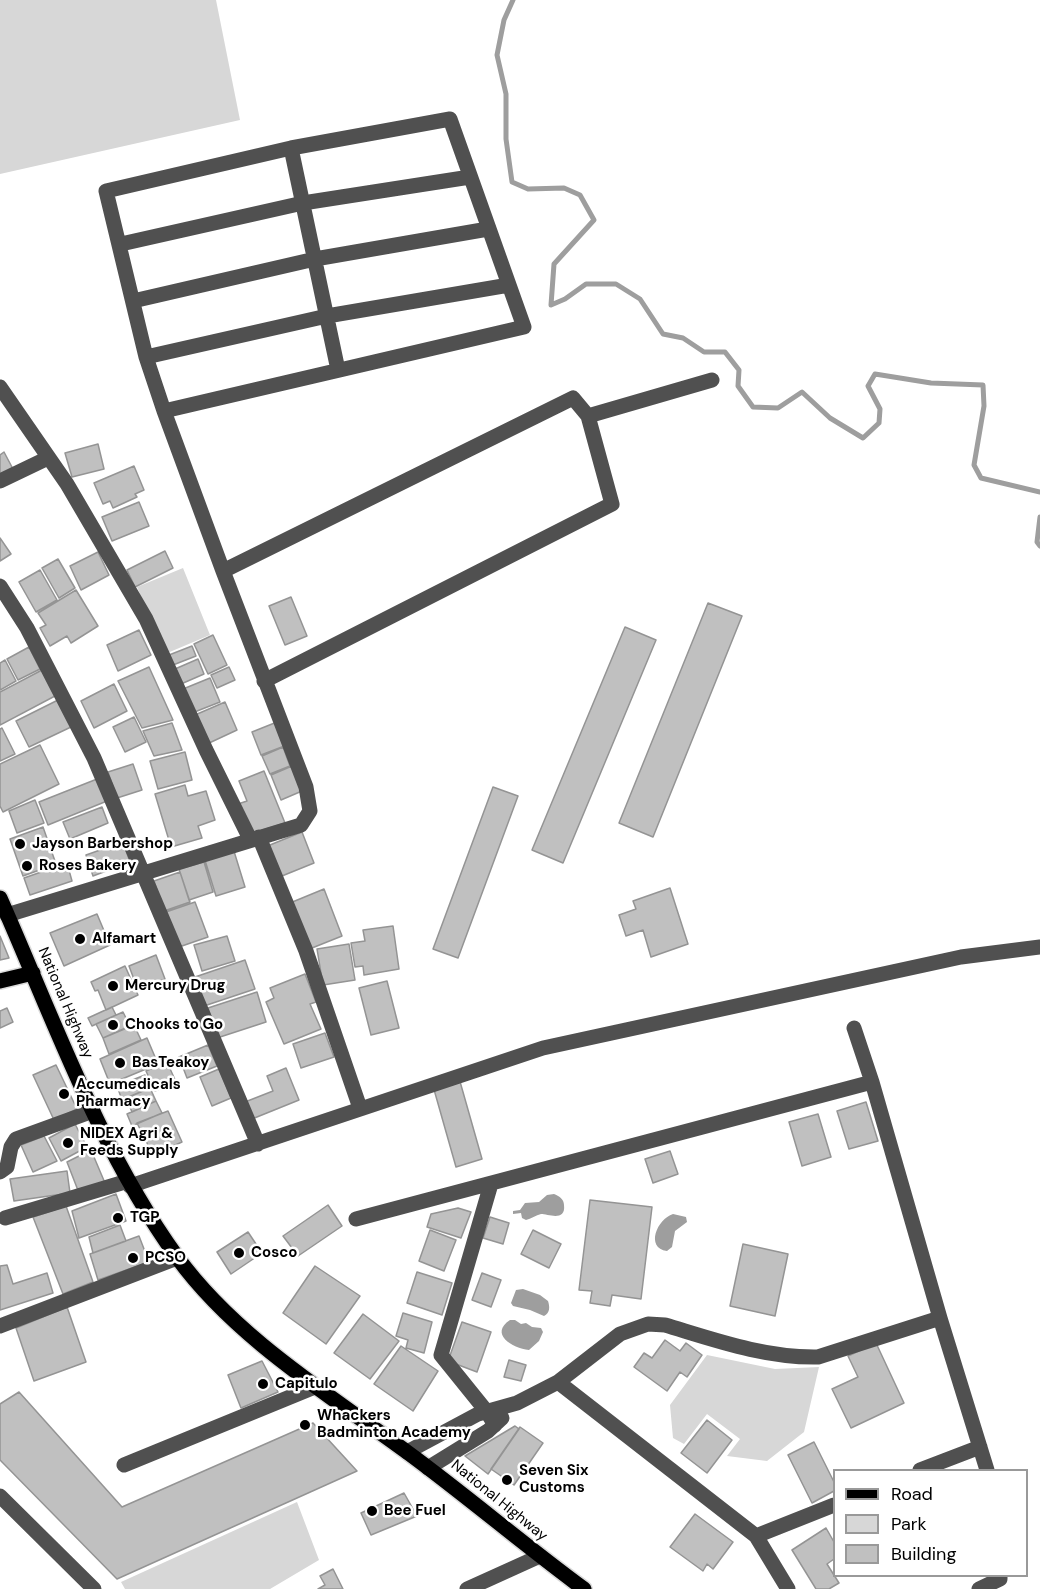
<!DOCTYPE html>
<style>
body{margin:0}
#map{position:relative;width:1040px;height:1589px;overflow:hidden;background:#fff;font-family:"DM Sans",sans-serif}
canvas{display:block}
.legend{position:absolute;left:833px;top:1469px;width:195px;height:108px;box-sizing:border-box;background:#fff;border:2px solid #999;margin:0;padding:8px 10px;list-style:none;font-size:18px;color:#000}
.legend li{display:flex;align-items:center;gap:12px;height:30px}
.legend b{width:30px;border:2px solid #999}
</style>
<div id="map">
<canvas width="1040" height="1589"></canvas>
<ul class="legend">
<li><b style="height:8px;background:#000"></b>Road</li>
<li><b style="height:16px;background:#d7d7d7"></b>Park</li>
<li><b style="height:16px;background:#c0c0c0"></b>Building</li>
</ul>
</div>
<script>
const context = document.querySelector('canvas').getContext('2d');
context.lineJoin = 'round';
function paint(path, color) {
  context.fillStyle = color;
  context.fill(path, 'evenodd');
}
function trace(path, color, width, dash) {
  context.strokeStyle = color;
  context.lineWidth = width;
  context.lineCap = dash ? 'butt' : 'round';
  context.setLineDash(dash || []);
  context.stroke(path);
}
function label(font, color, halo, rows, align = 'center') {
  context.font = font + ' "DM Sans",sans-serif';
  context.lineWidth = 5;
  context.setLineDash([]);
  context.textBaseline = 'middle';
  context.strokeStyle = halo;
  context.fillStyle = color;
  for (const [text, x, y, turn = 0] of rows) {
    context.save();
    context.translate(x, y);
    context.rotate((+turn || 0) * Math.PI / 180);
    context.textAlign = isNaN(turn) ? turn : align;
    if (halo) context.strokeText(text, 0, 0);
    context.fillText(text, 0, 0);
    context.restore();
  }
}
paint(new Path2D(`
 M0 0H216L240 120 0 174Z
 M183 568 210 635 165 654 137 587Z
 M707 1355 775 1369 819 1367 804 1432 767 1461 727 1456 740 1439 707 1414 684 1444 673 1438 670 1405Z
 M297 1502 319 1560 270 1589H125L121 1582Z`), '#d7d7d7');
paint(new Path2D(`
 M554 1194C559 1196 564 1199 564 1205 566 1222 548 1214 541 1214 536 1215 531 1219 526 1220L522 1218 521 1213 513 1214V1211L520 1210 525 1203 539 1202 547 1195Z
 M673 1214 686 1217 687 1222 675 1231 672 1247 667 1251C645 1248 657 1219 673 1214Z
 M523 1289 540 1295 548 1301C550 1307 550 1313 544 1316L530 1310 513 1306 511 1303 516 1290Z
 M510 1320H515L521 1324 526 1323 532 1327 541 1328 543 1332 539 1341 529 1350C512 1348 489 1334 510 1320Z`), '#9e9e9e');
trace(new Path2D(`
 M513 0 504 20 497 55 506 94V139L512 182 528 189 564 188 580 195 594 220 554 264 551 305 565 299 586 284H616L640 299 663 334 683 338 704 352H725L739 370 738 386 753 407 778 408 802 392 830 418 863 438 879 423 880 409 868 386 875 374 931 383 983 385 984 406 974 465 981 478 1040 492
 M1040 517 1037 542 1040 546`), '#9e9e9e', 5);
const building = new Path2D(`
 M98 444 104 469 72 477 65 453Z
 M4 452 13 469 0 477V455Z
 M134 466 144 490 135 494 137 497 113 508 110 501 103 504 94 483Z
 M139 502 149 526 112 541 102 517Z
 M0 538 11 554 0 561Z
 M165 551 173 568 135 587 127 570Z
 M98 552 109 575 81 590 70 566Z
 M58 559 75 588 59 598 42 568Z
 M40 570 57 600 36 612 19 582Z
 M76 590 98 626 71 643 67 636 50 646 40 628 46 625 38 613Z
 M291 597 307 636 285 645 269 606Z
 M708 603 742 616 653 837 619 823Z
 M625 627 656 640 563 863 532 850Z
 M139 630 151 655 118 671 107 645Z
 M213 635 227 665 208 674 194 644Z
 M192 646 196 656 173 665 169 655Z
 M29 647 40 669 18 680 7 659Z
 M198 659 204 674 181 684 175 669Z
 M5 660 16 681 0 690V663Z
 M149 667 173 720 142 728 118 681Z
 M229 667 235 680 217 688 211 675Z
 M42 670 55 696 0 725V692Z
 M210 678 220 702 192 713 183 689Z
 M114 684 127 711 94 728 81 701Z
 M58 700 71 727 29 747 16 721Z
 M225 702 237 730 207 744 195 715Z
 M134 717 146 742 125 752 113 727Z
 M277 722 287 745 261 755 252 732Z
 M172 723 182 750 154 756 143 731Z
 M2 728 15 754 0 761V729Z
 M40 745 59 784 3 812 0 806V764Z
 M283 747 290 766 270 774 262 756Z
 M185 752 192 780 158 789 150 761Z
 M133 764 142 790 117 798 108 772Z
 M292 766 302 791 281 800 271 775Z
 M264 771 285 823 250 834 238 804 247 801 239 781Z
 M97 779 107 801 48 825 39 802Z
 M185 785 188 796 206 791 215 820 198 826 202 838 171 847 155 794Z
 M493 787 518 796 458 958 433 949Z
 M35 800 44 823 17 833 9 811Z
 M102 807 108 823 70 839 63 822Z
 M43 827 56 864 23 876 10 839Z
 M302 832 314 863 277 878 265 847Z
 M123 842 130 862 93 876 86 855Z
 M233 848 245 887 216 896 204 857Z
 M204 862 213 892 189 900 179 869Z
 M67 863 72 881 30 895 24 878Z
 M180 872 190 902 164 911 154 881Z
 M670 888 688 944 651 957 643 930 626 936 619 915 636 909 633 901Z
 M324 889 342 936 312 948 290 903Z
 M195 902 208 937 179 947 166 912Z
 M97 914 110 945 64 966 50 933Z
 M393 926 399 969 364 975 363 966 355 967 351 943 365 941 363 930Z
 M0 936 9 958 0 960Z
 M227 936 235 961 202 971 194 945Z
 M349 944 355 980 323 985 317 949Z
 M156 955 165 979 138 990 129 966Z
 M245 960 255 989 204 1006 195 977Z
 M125 966 138 995 106 1010 98 990 95 991 91 982Z
 M305 974 316 1002 310 1004 321 1029 284 1044 266 1002 274 998 270 988Z
 M387 981 399 1028 371 1035 359 988Z
 M257 992 266 1022 217 1038 208 1008Z
 M112 1007 116 1015 92 1026 88 1018Z
 M7 1008 13 1022 0 1028V1011Z
 M123 1012 130 1026 103 1038 96 1024Z
 M134 1025 141 1040 109 1054 103 1038Z
 M325 1033 334 1057 301 1068 293 1044Z
 M147 1038 158 1064 110 1084 100 1059Z
 M208 1045 217 1066 187 1078 179 1057Z
 M167 1062 176 1082 155 1091 146 1071Z
 M56 1065 77 1109 54 1120 33 1075Z
 M286 1068 299 1100 252 1119 245 1102 273 1091 267 1076Z
 M219 1069 231 1098 212 1106 200 1077Z
 M145 1075 150 1088 122 1100 117 1086Z
 M459 1078 482 1159 456 1167 433 1086Z
 M150 1088 156 1101 132 1112 126 1098Z
 M156 1101 162 1113 132 1126 127 1114Z
 M866 1102 878 1141 849 1149 837 1111Z
 M168 1111 182 1142 153 1155 137 1123Z
 M818 1114 831 1157 802 1166 789 1122Z
 M75 1124 87 1147 61 1161 49 1138Z
 M44 1136 57 1161 33 1172 21 1145Z
 M91 1150 105 1183 79 1193 67 1162Z
 M670 1151 678 1174 653 1183 645 1159Z
 M67 1171 70 1193 14 1201 10 1179Z
 M116 1194 126 1221 79 1238 72 1211Z
 M590 1200 652 1207 641 1299 612 1295 610 1306 590 1303 592 1291 579 1290Z
 M328 1205 342 1226 298 1256 283 1236Z
 M66 1206 93 1282 63 1294 33 1217Z
 M458 1208 471 1212 461 1238 427 1227 431 1214Z
 M490 1217 509 1223 503 1244 483 1238Z
 M120 1225 126 1241 93 1253 89 1237Z
 M430 1230 456 1240 444 1271 419 1261Z
 M533 1230 561 1244 549 1268 521 1254Z
 M248 1232 262 1253 231 1274 217 1252Z
 M139 1236 149 1262 98 1280 90 1254Z
 M743 1244 788 1254 775 1316 730 1306Z
 M7 1265 13 1284 47 1273 53 1293 0 1310V1266Z
 M315 1266 360 1296 326 1344 283 1313Z
 M417 1272 452 1283 442 1315 407 1303Z
 M482 1273 501 1280 491 1307 472 1300Z
 M67 1307 86 1362 34 1381 16 1328Z
 M403 1313 432 1322 424 1353 406 1348 408 1340 396 1336Z
 M363 1314 399 1341 370 1379 334 1353Z
 M462 1322 491 1332 477 1372 448 1361Z
 M665 1340 680 1351 686 1343 702 1355 687 1377 680 1372 667 1391 634 1367 644 1353 652 1358Z
 M876 1343 904 1403 851 1428 832 1389 858 1377 848 1356Z
 M401 1346 438 1371 413 1411 374 1384Z
 M509 1360 526 1365 521 1381 504 1377Z
 M262 1361 278 1392 241 1408 228 1375Z
 M19 1392 122 1507 313 1423 357 1471 117 1579 0 1460V1404Z
 M707 1420 732 1440 707 1473 681 1453Z
 M515 1426 519 1429 488 1474 465 1456Z
 M520 1427 543 1443 514 1485 491 1469Z
 M814 1442 834 1482V1491L812 1503 788 1455Z
 M404 1493 417 1516 371 1535 361 1513Z
 M695 1514 733 1542 713 1569 707 1564 703 1571 670 1547Z
 M826 1528 834 1542V1559L827 1564 839 1583 829 1589H816L792 1550Z
 M333 1569 343 1589H318L325 1585 320 1576Z`);
paint(building, '#c0c0c0');
trace(building, '#949494', 1.5);
const major = new Path2D(`
 M0 898C54 1020 99 1149 177 1257 235 1337 328 1394 407 1452 467 1496 524 1545 584 1589
 M0 981 33 973`);
trace(major, '#dbdbdb', 18);
trace(new Path2D(`
 M291 148 338 370
 M121 244 303 203 470 177
 M133 301 315 259 488 229
 M146 357 327 316 509 285
 M0 387 67 484 146 619 206 750 250 839
 M588 416 712 380
 M0 481 48 458
 M223 571 573 398 588 416 612 504 264 681
 M0 586 27 628 94 758 258 1144
 M259 837 306 951 360 1108
 M7 915 301 825 310 811 306 787 223 571 164 411 146 357 106 191 291 148 450 119 524 327 164 411
 M854 1028 872 1082 940 1318 987 1470
 M0 1172 7 1167 11 1147 16 1139 93 1111
 M491 1184 441 1355 487 1412 495 1425
 M130 1186 543 1048 961 957 1040 947
 M5 1218 128 1181
 M356 1219 872 1082
 M0 1326 177 1258
 M558 1382 756 1536 788 1589
 M407 1452 478 1414 517 1403 558 1382 620 1334 648 1324 665 1325C715 1340 765 1358 818 1357L940 1318
 M124 1465 317 1386
 M428 1468 488 1431 502 1418
 M920 1470 980 1447
 M0 1496 94 1589
 M756 1536 834 1505
 M467 1589 540 1556
 M979 1589 1000 1579V1576`), '#505050', 15);
trace(major, '#000', 15);
for (const [x, y, r, color] of [
 [20,844,6,"#000"],
 [27,866,6,"#000"],
 [80,939,6,"#000"],
 [113,986,6,"#000"],
 [113,1025,6,"#000"],
 [120,1063,6,"#000"],
 [64,1094,6,"#000"],
 [68,1143,6,"#000"],
 [118,1218,6,"#000"],
 [239,1253,6,"#000"],
 [133,1258,6,"#000"],
 [263,1384,6,"#000"],
 [305,1425,6,"#000"],
 [507,1480,6,"#000"],
 [372,1511,6,"#000"]
]) {
  const dot = new Path2D();
  dot.arc(x, y, r, 0, 2 * Math.PI);
  context.fillStyle = color;
  context.fill(dot);
  trace(dot, '#fff', 2);
}
label('bold 15px', '#000', '#fff', [
 ["Jayson Barbershop",32,844],
 ["Roses Bakery",39,866],
 ["Alfamart",92,939],
 ["Mercury Drug",125,986],
 ["Chooks to Go",125,1025],
 ["BasTeakoy",132,1063],
 ["Accumedicals",76,1085],
 ["Pharmacy",76,1102],
 ["NIDEX Agri &",80,1134],
 ["Feeds Supply",80,1151],
 ["TGP",130,1218],
 ["Cosco",251,1253],
 ["PCSO",145,1258],
 ["Capitulo",275,1384],
 ["Whackers",317,1416],
 ["Badminton Academy",317,1433],
 ["Seven Six",519,1471],
 ["Customs",519,1488],
 ["Bee Fuel",384,1511]
], 'left');
label('15px', '#000', '#fff', [
 ["National Highway",65,1003,67],
 ["National Highway",499,1501,39]
]);
</script>
